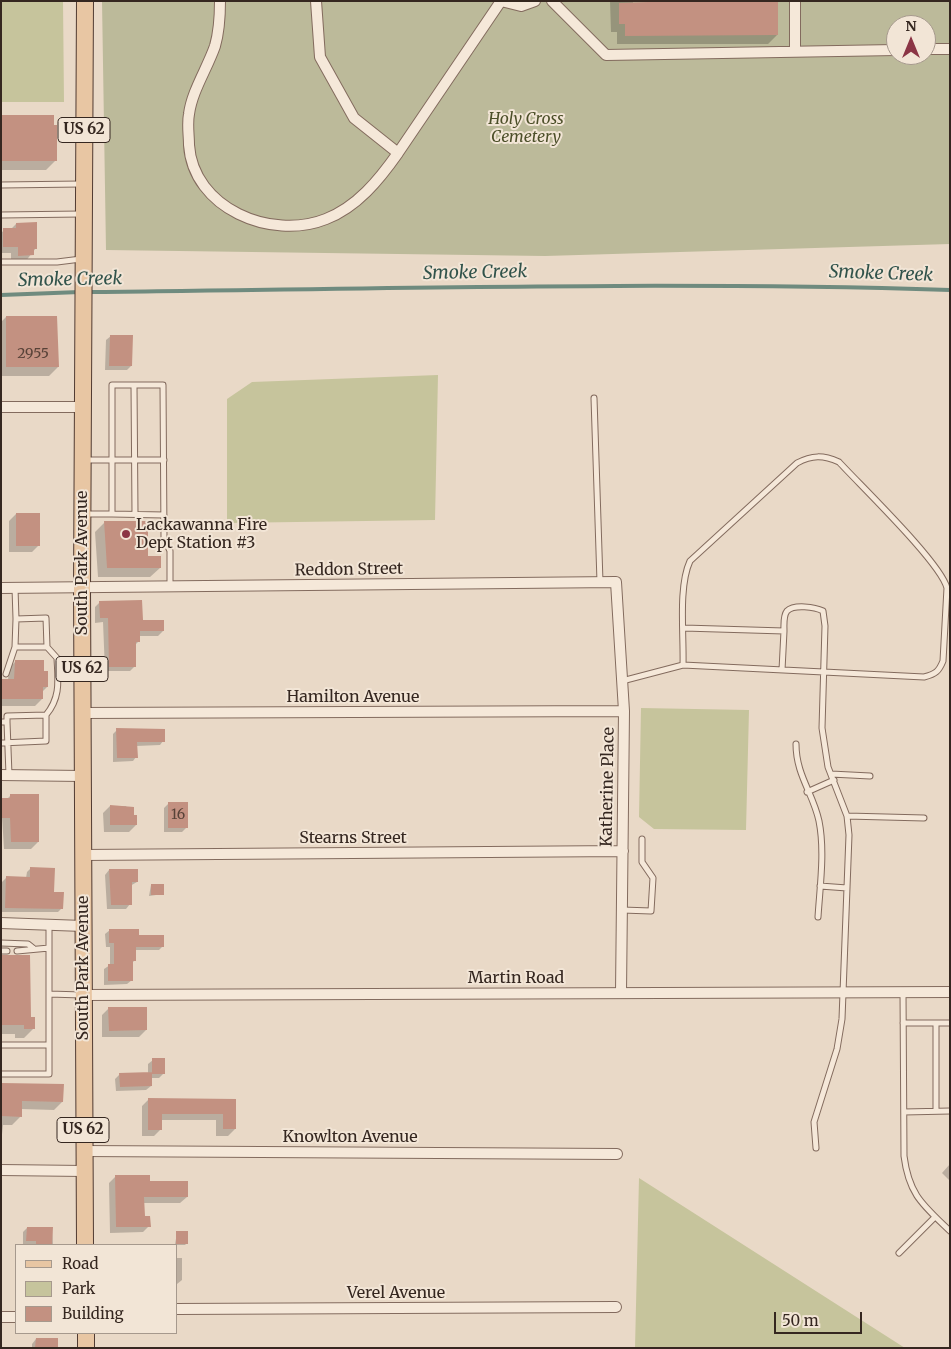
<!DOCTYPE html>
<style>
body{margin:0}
#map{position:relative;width:951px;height:1349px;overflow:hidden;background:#e9d9c7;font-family:Merriweather,serif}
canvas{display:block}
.frame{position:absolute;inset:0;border:2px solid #352720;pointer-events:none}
.legend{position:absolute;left:15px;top:1244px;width:162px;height:90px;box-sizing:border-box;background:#f2e5d6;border:1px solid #a6998d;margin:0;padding:6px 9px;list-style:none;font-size:15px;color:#352720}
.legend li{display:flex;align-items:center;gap:10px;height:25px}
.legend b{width:25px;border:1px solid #a6998d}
.north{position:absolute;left:886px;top:15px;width:50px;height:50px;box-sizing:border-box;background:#f2e5d6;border:1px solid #a6998d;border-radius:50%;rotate:0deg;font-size:14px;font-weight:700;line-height:20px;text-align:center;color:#352720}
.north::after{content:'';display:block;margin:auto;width:18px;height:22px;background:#8b3545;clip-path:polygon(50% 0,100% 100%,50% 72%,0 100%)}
.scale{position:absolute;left:774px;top:1312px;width:88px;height:22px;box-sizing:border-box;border:2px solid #352720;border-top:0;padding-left:6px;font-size:15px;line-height:18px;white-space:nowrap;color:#352720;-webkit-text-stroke:4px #f2e5d6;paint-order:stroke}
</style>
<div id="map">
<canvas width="951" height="1349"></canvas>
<div class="frame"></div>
<ul class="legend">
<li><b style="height:6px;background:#e8c6a3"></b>Road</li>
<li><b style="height:14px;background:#c6c49c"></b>Park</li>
<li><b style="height:14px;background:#c39181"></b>Building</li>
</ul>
<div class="north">N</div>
<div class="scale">50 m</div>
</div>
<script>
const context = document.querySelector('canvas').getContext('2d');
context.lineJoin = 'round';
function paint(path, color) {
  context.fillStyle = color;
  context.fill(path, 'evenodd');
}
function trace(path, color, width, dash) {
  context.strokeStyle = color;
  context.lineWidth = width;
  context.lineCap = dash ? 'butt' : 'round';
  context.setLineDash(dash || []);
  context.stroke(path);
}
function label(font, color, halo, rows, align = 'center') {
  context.font = font + ' Merriweather,serif';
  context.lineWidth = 4;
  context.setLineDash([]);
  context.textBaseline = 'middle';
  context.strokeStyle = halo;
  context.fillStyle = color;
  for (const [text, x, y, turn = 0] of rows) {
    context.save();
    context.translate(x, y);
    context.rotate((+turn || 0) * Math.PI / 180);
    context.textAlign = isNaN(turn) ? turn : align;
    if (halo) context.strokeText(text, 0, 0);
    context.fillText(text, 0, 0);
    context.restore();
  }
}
paint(new Path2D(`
 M1 1H63L64 102H1Z
 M438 375 435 520 227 523V399L252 382Z
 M641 708 749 710 746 830 654 829 639 817Z
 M639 1178 905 1348H635Z`), '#c6c49c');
paint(new Path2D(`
 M102 1H950V244L545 256 106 250ZM896 25H926V55H896Z`), '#bcba9a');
paint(new Path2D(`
 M610 1H633V4L777 35 768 44H617V32H611Z
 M1 116 56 160 46 170H1Z
 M16 224 36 248 25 262H11V253H1V232L10 230Z
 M6 317 58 367 49 376H1V322Z
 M111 336 131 366 127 370H105L106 340Z
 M16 514 39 545 32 552H9V521Z
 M105 522 147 557 160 568 150 577H98L95 532Z
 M100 602 163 631 158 636H139V641L135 645V666L130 671H105L103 622 95 623V607Z
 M16 661 43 673 47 687 42 692V699L35 706H1V682L8 680 9 668Z
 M117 730 163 741 160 745 136 746V757L133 761 113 762V734Z
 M11 795 38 842 31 849H4L1 800H6Z
 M169 803 187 827 182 832H164V808Z
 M110 806H126L136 825 129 832H104L103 813Z
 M31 868 53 893 62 908 58 912H1L2 882 6 878H26L27 872Z
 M109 870 137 882 130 886V904L126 909H107L105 875Z
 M151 885 163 894 149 896Z
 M110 930 138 936 163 946 159 950H135V960L131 964 132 980 127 984 104 985V969L110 965V947H106L105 934Z
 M1 956 34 1028 24 1038H15V1034H1Z
 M109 1008 146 1030 139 1037H102V1015Z
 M153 1060 164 1073 159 1078H151V1086L146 1090 116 1091 115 1079 120 1074H148V1064Z
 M1 1084 62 1102 54 1110 21 1109V1116L12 1125H3L1 1144Z
 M149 1099 235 1100V1129L228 1136H216V1120H160L161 1129 154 1136H142V1106Z
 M950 1164V1181L942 1173Z
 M116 1176 187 1197 180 1203H143V1218L149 1226 143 1232 110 1233 109 1183Z
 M27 1228H52L53 1245H23V1232Z
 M177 1232 187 1243 185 1245H175Z
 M176 1258H182V1280L177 1284Z
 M36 1339 57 1348H32V1344Z`), '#0003');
trace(new Path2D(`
 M87 292C375 289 662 281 950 290
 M1 295 80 292`), '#6f8b7f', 4);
paint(new Path2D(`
 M677 1H778V35L625 36V24H619V3Z
 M1 115H54V125H57V161H1Z
 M37 222V249H34V255L18 256V247H3V228H16V223Z
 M6 316H57L59 367H6Z
 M110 335H133L132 366H109Z
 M16 513H40V546H16Z
 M104 521H148V556H161V568H107Z
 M142 600 143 620H164V631H140V642H136V667H109L108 618H100L99 601Z
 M15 660H44V671H48V687H43V699H2V679H14Z
 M116 728 165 729V742H137L138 758H117Z
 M10 794H39V842H11L10 818H1V798H10Z
 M168 802H188V828H168Z
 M110 805 134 807V815H137V825H110Z
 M30 867 55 868 54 892H64L63 909 5 908 6 876 30 877Z
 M109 869H138V882H132V905H111Z
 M151 884H164V895H151Z
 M109 929H139V935H164V947H136V961H133V981H108V964H114V943H109Z
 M1 955H30L31 1017H35V1029H24V1025H1Z
 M108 1007H147V1030L109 1031Z
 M152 1058H165V1074H152Z
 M152 1072V1086L120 1087 119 1073Z
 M1 1083 64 1084 63 1102 22 1101V1117L1 1116Z
 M148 1098 236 1099V1129H223V1114H162V1130H148Z
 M115 1175H150V1181H188V1197H144L145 1216H150L151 1227H116Z
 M27 1227H53L52 1245H36V1241H26Z
 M176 1231H188V1244H176Z
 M36 1338H58V1348H35Z`), '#c39181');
const lane = new Path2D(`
 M1 185 81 184
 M1 215 81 214
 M1 262H57L81 259
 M134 385 135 514
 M594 398 600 582
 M84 460H164
 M85 514H112
 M164 515 112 514V385H163L164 538 170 551V587
 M15 588 16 619
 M684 628 784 631 782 670
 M784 631C784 625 783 616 787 611 794 604 815 607 823 611L825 626 822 728 828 767 847 816 849 835 842 1019 837 1049 814 1122 816 1148
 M15 647H47
 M6 674 15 647 16 619 46 618 47 647 57 658C58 680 61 697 46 715
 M58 677 80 676
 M622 681 683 665 924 677C936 674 939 671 943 661L947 588C941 563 861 486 839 462 823 455 812 455 797 463L690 561C678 587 684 636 683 665
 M1 722H7V716L46 715V741L1 743
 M7 722 9 775
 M796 744C796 775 813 793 819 821 825 851 820 886 818 917
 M831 774 870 776
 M807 792 834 780
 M847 816 924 818
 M820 886 847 888
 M622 910 651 911 653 878 642 862V839
 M1 943 28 944 33 948
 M1 951H7
 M17 951 49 948
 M903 992 904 1156C909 1195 923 1205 950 1231
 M49 994 82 995
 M903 1023H950
 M936 1023V1111
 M1 1045H49
 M1 1074H49V925
 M904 1112 950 1111
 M899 1253 935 1217`);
const street = new Path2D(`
 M220 1C220 16 219 32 215 46 207 69 192 91 189 114 187 124 189 135 189 145 193 208 271 241 326 219 357 207 379 180 398 153
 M316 1 320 57 354 118 398 153 501 1
 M501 1 521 6 535 1
 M552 1 606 55 896 50
 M795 1V51
 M926 49H950
 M1 407H82
 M1 588 616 582 624 711 621 992
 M82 713 624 711
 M1 775 82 776
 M83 855 623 851
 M1 923 83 926
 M83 995 950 992
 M83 1151 617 1154
 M1 1170 84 1171
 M176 1309 616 1307
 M1 1317H16`);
const primary = new Path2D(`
 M85 1 82 588 85 1245
 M86 1333V1348`);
trace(lane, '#836b5e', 7);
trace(street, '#836b5e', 12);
trace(primary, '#513b32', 18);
trace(lane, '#f5e8d9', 5);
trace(street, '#f5e8d9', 10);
trace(primary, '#e8c6a3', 16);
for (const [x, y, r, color] of [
 [126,534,5,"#8b3545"]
]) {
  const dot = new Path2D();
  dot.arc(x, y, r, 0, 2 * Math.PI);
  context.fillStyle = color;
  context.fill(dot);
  trace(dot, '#f2e5d6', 2);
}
label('14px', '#584238', null, [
 ["2955",33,354],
 ["16",178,815]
]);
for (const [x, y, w] of [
 [84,130,52],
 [82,669,52],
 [83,1130,52]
]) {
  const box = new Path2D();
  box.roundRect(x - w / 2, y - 12.5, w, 25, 4);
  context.fillStyle = '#f2e5d6';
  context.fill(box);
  trace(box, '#352720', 1);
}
label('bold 15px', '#352720', null, [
 ["US 62",84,130],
 ["US 62",82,669],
 ["US 62",83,1130]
]);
label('italic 16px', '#4c4f29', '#f2e5d6', [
 ["Holy Cross",526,119],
 ["Cemetery",526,137]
]);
label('16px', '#352720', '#f2e5d6', [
 ["Lackawanna Fire",136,525],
 ["Dept Station #3",136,543]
], 'left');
label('16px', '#352720', '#f2e5d6', [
 ["South Park Avenue",82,563,-90],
 ["Reddon Street",349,570,-1],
 ["Hamilton Avenue",353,697],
 ["Katherine Place",608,787,-89],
 ["Stearns Street",353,838],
 ["South Park Avenue",83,968,-90],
 ["Martin Road",516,978],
 ["Knowlton Avenue",350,1137],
 ["Verel Avenue",396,1293]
]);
label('italic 18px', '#31534b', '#f2e5d6', [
 ["Smoke Creek",475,273,-1],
 ["Smoke Creek",881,274,2],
 ["Smoke Creek",70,280,-1]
]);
</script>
